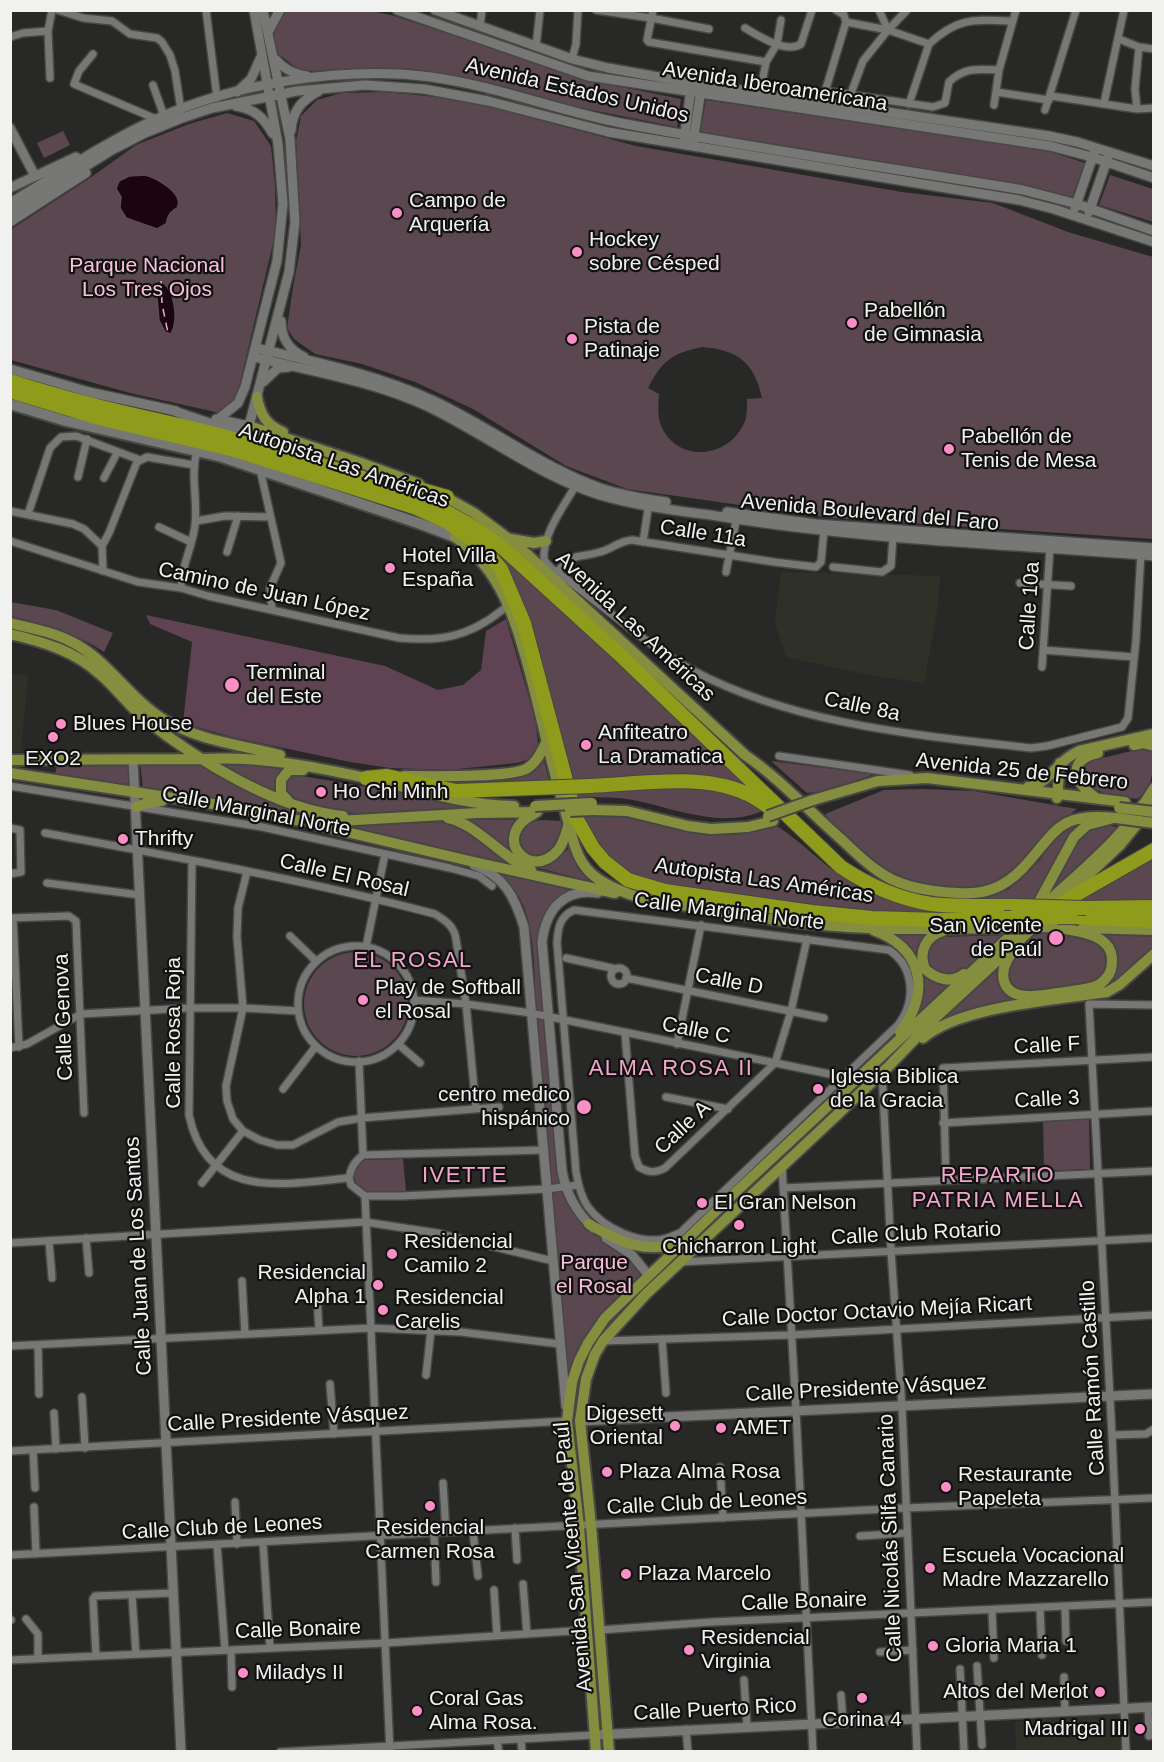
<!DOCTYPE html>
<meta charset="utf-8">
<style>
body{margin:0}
#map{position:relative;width:1164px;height:1762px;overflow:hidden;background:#282826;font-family:Helvetica,sans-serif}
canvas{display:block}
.frame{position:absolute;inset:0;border:12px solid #f1f2f0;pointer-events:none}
</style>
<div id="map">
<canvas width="1164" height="1762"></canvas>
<div class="frame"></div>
</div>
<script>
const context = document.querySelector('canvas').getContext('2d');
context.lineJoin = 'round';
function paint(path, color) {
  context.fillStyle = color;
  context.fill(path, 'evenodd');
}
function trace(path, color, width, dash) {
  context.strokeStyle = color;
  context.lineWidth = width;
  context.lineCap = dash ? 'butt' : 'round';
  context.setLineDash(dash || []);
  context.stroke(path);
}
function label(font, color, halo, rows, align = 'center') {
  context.font = font + ' Helvetica,sans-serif';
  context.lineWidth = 4.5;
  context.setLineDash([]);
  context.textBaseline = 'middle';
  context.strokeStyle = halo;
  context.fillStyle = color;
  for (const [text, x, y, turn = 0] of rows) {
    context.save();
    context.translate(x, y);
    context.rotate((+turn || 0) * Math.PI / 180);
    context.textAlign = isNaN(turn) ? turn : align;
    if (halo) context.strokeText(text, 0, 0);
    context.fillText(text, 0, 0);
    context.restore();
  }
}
paint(new Path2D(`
 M781 572 940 576 937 612 924 683 869 675 786 657 775 623Z
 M10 674 28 675 21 752 11 751Z
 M1120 1715 1122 1751H1016L1015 1721Z`), '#2f3129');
paint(new Path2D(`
 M366 10 391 15 597 82 681 99 677 127 566 105 410 70 300 71 276 52 271 11Z
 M386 92 437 97 499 109 636 146 902 192 993 203 1068 232 1153 257V539L831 518 627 489 566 466 473 409 415 382 362 364 315 354 294 339 287 328 293 287 301 245 296 141 301 116 317 100 341 93ZM702 347C738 350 754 362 762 398L747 399C747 405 747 412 746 418 735 455 683 466 663 430 657 419 658 406 659 394L648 388C662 361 672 353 702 347Z
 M706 100 1042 149 1085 163 1072 198 1008 182 700 132Z
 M227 113 254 121 271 146 275 185 276 231 235 404 220 413 130 393 11 360 10 230 90 178 136 145 189 124Z
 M63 131 70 145 44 158 37 143Z
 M1110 175 1153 189V222L1099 205Z
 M494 545 750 789 620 780H569L516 587Z
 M11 602 56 610 113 633 104 652C76 633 43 624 11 616Z
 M1144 748 1153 751C1153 769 1154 788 1137 799L1110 795 1089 787 1082 771 1090 761Z
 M543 757 550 784 454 788 426 778 514 774Z
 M54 761 129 762 130 787 55 774 57 766Z
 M215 761 285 767C277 776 274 784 278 796Z
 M771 761 874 774C852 783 831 791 807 793Z
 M140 762H199L271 803 325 817 267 811 143 789Z
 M290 774 386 790 469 808 369 814 342 812 292 800 283 788Z
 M682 788 719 790 742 795 765 810C723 829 679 810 638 801 617 796 593 797 572 798L571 791Z
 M921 789 974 791 1077 809 1052 828 1025 861 1003 881 979 890 926 887 898 878 867 855 832 825 825 814 884 790Z
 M635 815C680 832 730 843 777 826 801 841 819 862 843 877 888 905 939 908 990 915L901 914 795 905 639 882 618 867 589 837 583 817Z
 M466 820H517L509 838 536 865C551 867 559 859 569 848L578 869 604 888 570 876 523 864Z
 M542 820 561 821C563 837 554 848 542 857L530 856 521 849C519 829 522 823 542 820Z
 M1082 820 1081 826 1035 901 967 897H989L1009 889 1040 860 1053 839Z
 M443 822 467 830 516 868 423 846 347 825Z
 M1105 825 1118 827 1044 900 1074 844 1085 833Z
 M1153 857V904L1070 901Z
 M497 873 576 890 545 917 546 1016 536 1011C534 978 536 926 519 897 513 888 504 880 497 873Z
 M894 933H928L921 965 957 980 903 1031C937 985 924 975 893 936Z
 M1035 934C1056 934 1115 931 1108 966 1107 972 1102 980 1095 984 1091 986 1032 994 1027 992 1002 986 1006 961 1020 945 1024 941 1030 938 1035 934Z
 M1112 934 1153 937V950L1118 983 1101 990 1109 982 1114 972 1102 935Z
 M1006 935 958 977 948 976 930 969 927 960V952L930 941 938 937Z
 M304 1004a52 52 0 1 1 104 0a52 52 0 1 1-104 0Z
 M1002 964 1000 979 1032 1002 975 1008 938 1022 996 971Z
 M546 1018 561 1184 597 1235 623 1252 646 1275 605 1313 567 1380 536 1019Z
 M1089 1117 1090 1169 1044 1171 1043 1118Z
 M403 1159 406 1191C386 1192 355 1200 353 1172L363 1160Z`), '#5a4750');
paint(new Path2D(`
 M146 615 385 666 438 690 463 685 481 670 486 631 506 619 536 722 538 745 533 758 517 763 448 770 390 768 350 762 232 737 183 723 192 642 150 624Z`), '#604352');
const water = new Path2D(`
 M145 175C156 177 185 194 177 208 176 209 174 209 173 211 168 214 168 218 166 224L157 229 126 218 120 208 121 197 116 189 119 181 129 176Z
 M161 281C175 291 179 319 171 334L165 332 159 320 156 286 157 282Z`);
paint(water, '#1b0511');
trace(water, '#5b4c54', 1.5);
trace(new Path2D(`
 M161 281 162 304 168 333`), '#eab1cd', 1.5, [8, 6]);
const minor = new Path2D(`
 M58 10 83 18 112 21 130 34 157 38 162 42 170 55 175 71 181 110
 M206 10 217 98
 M596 10 651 18 709 29
 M653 10 647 40 649 42 766 62
 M836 10 844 15 846 22 888 30 929 44
 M879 10 888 30
 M480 26 482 10
 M745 28C759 36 786 54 801 44L812 10
 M10 37 23 33 48 31
 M1119 39 1139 47 1154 49
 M536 47 540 10
 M93 54 79 71 74 84 156 119
 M572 59 576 44 578 10
 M50 78 48 31 52 10
 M153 85 164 116
 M826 91 933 107 945 103 949 82C964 67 979 69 999 70
 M996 92 1049 100
 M760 93 766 62 777 44 781 20
 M850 96 863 61 888 30 907 10
 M1051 96 1137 109 1154 108
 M822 102 846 22
 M1104 103 1124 10
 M909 104 929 44C959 16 976 20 1013 21
 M994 105 999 70 1016 10
 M1137 109 1135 89 1139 47
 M1045 110 1076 10
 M260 469 281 563 270 588 272 609
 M78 477 87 439
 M104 478 117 453
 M576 485C564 506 542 534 544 560L552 569C599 601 641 642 692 670 795 725 917 735 1031 748L1047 746 1122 727 1128 718 1136 640 1141 552
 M10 511 73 524 84 529 102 546
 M28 514 50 448 61 437 76 436 140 460
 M196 521 225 516 270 517
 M159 527 191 542
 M10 541 138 582 181 588 208 596 399 638C431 641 458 639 485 622 493 618 500 611 508 606
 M643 542 649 503
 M227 552 238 516
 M833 567 882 572 891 566 893 536
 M103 571 102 546 109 533 137 462 147 457 194 465
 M557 572C575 551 577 559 600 552 612 549 619 541 632 540L774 562 816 567 821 562 824 531
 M726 572 737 516
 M1020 583 1071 586
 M181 588C181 566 193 546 195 525 198 500 190 475 197 451
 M1043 650 1134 657
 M1042 667 1050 547
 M779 756 910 775
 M10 786 262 827 450 868 479 876 492 886
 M10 828 20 830 21 872 10 874
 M45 833C175 857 306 880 435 914 446 921 454 926 456 939L466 1004 476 1108
 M192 861 189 1115C207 1201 282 1184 349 1178
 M247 872 238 908 237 937 243 1008 226 1086 227 1101 233 1119 243 1131 260 1140 277 1145H293L338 1122 362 1118 499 1107
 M47 883 140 895
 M574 910 889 950C915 967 916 1002 898 1025L680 1233C676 1234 671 1237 667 1238 641 1246 603 1228 588 1207 581 1197 578 1184 576 1172L557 943C558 928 559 917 574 910Z
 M10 918 69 916 76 921 84 1113
 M13 918 19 1047
 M290 936 316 961
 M298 1004a58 58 0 1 1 116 0a58 58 0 1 1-116 0Z
 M366 947 385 854
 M566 958 616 969
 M611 976a8 8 0 1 1 16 0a8 8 0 1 1-16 0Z
 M626 978 824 1018
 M414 1000 466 1004 531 1013 844 1077 851 1085
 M625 1033 635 1156 639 1167C649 1173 656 1173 665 1168L775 1063 791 1011 807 939
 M398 1044 420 1063
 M677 1044 701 925
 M10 1048 27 1044 81 1014 190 1008H243L298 1011
 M359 1061 363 1155
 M882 1072 891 1251 902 1406 917 1752
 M283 1089 316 1046
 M666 1097 728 1109
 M943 1123 1154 1111
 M782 1166 796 1410 813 1752
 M349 1178 351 1185 365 1196H401L547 1189 578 1185
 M349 1178C351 1168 354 1162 363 1155L544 1150
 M946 1180 943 1068 1154 1057
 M202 1183 243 1131
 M783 1188 1154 1171
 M365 1196 390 1752
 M86 1238 89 1273
 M49 1241 52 1278
 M10 1243 365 1222 437 1233 553 1261
 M680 1262 1154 1238
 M242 1281 245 1334
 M317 1297 319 1330
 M662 1339 666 1393
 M603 1341 790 1335 1154 1315
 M38 1345 39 1394
 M10 1346 371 1328 461 1332 560 1344
 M426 1375 431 1330
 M330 1384 334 1434
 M82 1397 85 1448
 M54 1413 56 1449
 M1112 1435 1146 1434 1154 1429
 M33 1450 35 1488
 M10 1451 567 1421
 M720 1467 723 1518
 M443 1483 446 1532
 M235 1502 237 1544
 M34 1507 36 1554
 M515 1528 517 1560
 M473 1531 478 1576
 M434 1533 436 1582
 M860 1536 907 1533
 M263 1543 270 1648
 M217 1545 225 1650
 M10 1555 905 1508 1154 1498
 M523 1584 527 1634
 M494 1590 497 1636
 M132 1595 136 1654
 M1065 1607 1066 1641
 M1040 1608 1042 1655
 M992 1610 994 1658
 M26 1619 38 1634V1658
 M10 1620H11
 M600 1630 712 1622 1154 1602
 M231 1650 232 1687
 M880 1652 913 1650
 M96 1656 93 1599 95 1596 173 1593
 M10 1660 386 1643 588 1630
 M977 1666 982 1745
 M960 1669 964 1750
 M1064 1677 1065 1711
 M744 1680 747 1726
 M841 1695 843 1721
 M1148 1707 1149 1736
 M686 1729 688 1752
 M521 1739 522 1752
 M497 1741 499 1752
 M280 1752 595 1735
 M1126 1752 1112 1435 1089 1004 1154 1005`);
const tertiary = new Path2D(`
 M397 10 588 76 1050 146 1092 157 1154 178
 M435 10 572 59 608 68 692 83 1049 136 1077 142 1154 166
 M268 32 280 10
 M275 59C284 69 293 74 307 76
 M237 92 251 79 261 57
 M236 106C255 109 264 118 273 134
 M10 128 35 176
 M291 131C292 111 302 100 319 91
 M684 140 691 89
 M693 142 701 90
 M10 188 76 157
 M10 203C57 175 103 144 152 121 232 83 344 66 431 77 497 86 561 112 626 124 758 149 891 168 1023 190L1077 204 1154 231
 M1075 208 1094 153
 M1089 212 1108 157
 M10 213 112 150 145 133 182 118 212 108 297 91 365 85 424 89 488 101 608 132 1019 200 1054 209 1154 242
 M10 222 86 173
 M281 321C281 337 289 350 304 357
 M256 348C316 362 378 375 434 401 490 427 541 467 600 488 621 495 644 499 666 502
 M254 357C313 372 374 381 429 407 485 434 541 477 600 495 640 507 683 511 724 517 866 540 1010 544 1154 556
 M10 369 89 392 176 411
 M263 382 278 368 289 367
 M171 410 230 430H240L249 426 289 272 295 222 290 139 263 10
 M216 419 249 426
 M217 420 238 403 245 387 277 261 283 204 278 144 254 10
 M727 512 816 524 1154 548
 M133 759 181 1752
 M474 865C505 876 515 898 524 927L566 1406
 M593 1228C576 1212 566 1193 562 1171L542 942C546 909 564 888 598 893
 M606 1238 632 1255 649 1276
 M580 1421 1154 1394
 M595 1735 1154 1707`);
const secondary = new Path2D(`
 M10 404 66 421 222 457 418 523 455 537`);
const primary = new Path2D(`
 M257 397C260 414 266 425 283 432
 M249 426 361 463 419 484
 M442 495 474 513 517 545 745 755C780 779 809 811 841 839 857 854 872 869 891 879 912 889 934 892 958 893 984 895 1004 888 1023 868 1058 830 1058 812 1116 818
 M455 537C502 571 515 619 530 673 542 720 552 767 566 814 571 831 574 851 584 865 595 882 619 891 638 897 656 903 677 904 696 907 753 917 810 926 868 928 910 930 953 929 995 928
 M511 539 534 543 546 541
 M10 623C31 628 53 632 72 642 108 660 130 700 166 721 201 741 242 745 280 755
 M10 634C44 642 75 651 101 675 117 689 130 707 146 720 197 760 278 810 343 816
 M1134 745 1143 743 1154 746
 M10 760 203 759C259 756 311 766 366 778 415 789 462 805 514 806
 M10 773 239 808 296 820 338 821 478 813 537 812
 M404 776C428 776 508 778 526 769 536 764 541 752 546 743
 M1028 787C1050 784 1056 761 1079 751L1154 734
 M1057 798 1060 763
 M1096 798C1075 783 1065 761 1098 753
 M813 800 878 781 927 778 1125 802
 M289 802 281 793V780L289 770H303
 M136 807 147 803 162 801
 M593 810 627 811 688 826 711 829 748 827 773 821
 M534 814C489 836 530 883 558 850 564 843 566 832 569 823
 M448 818C477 824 502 858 531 870
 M317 825 474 862 615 893
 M1066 896 1120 845 1154 803
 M1039 910C1079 872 1126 836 1154 788
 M1034 911 1074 837 1087 825 1110 819
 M1083 928 1154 930
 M873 930C923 948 931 992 900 1032
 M943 931C926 936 918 952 925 969 936 979 951 984 964 974
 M1011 954C998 972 1000 995 1028 996 1035 997 1090 989 1096 986 1100 984 1105 980 1107 977 1111 973 1112 965 1112 960 1112 932 1073 931 1053 927
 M923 1038C961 1006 1056 1000 1107 992L1119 985 1154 954
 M589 1224C619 1242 649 1256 683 1241
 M596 1752 579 1526 567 1421 572 1382 579 1361 588 1343 605 1318 738 1190 1023 924
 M609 1752 591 1525 580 1421 586 1379 595 1354 603 1341 646 1294 888 1067 934 1019 1038 923`);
const motorway = new Path2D(`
 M10 381C70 401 131 414 191 428 242 440 291 455 341 471 399 489 456 510 504 549L618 653 841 867C868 885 899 899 931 904 959 907 988 906 1016 906
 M10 391 99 418 235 450 414 507 449 523 481 546 501 569 524 623 576 818 593 848 605 862 628 880 665 891 812 912 872 918 939 920 1004 918
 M409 486 447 497
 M366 778 387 776 456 791 535 788
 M590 786C639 784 700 773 745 793 753 796 761 802 769 807
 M1086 908 1154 907
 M1052 911 1070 898 1154 850
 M1071 917 1154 921`);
trace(minor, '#474745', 10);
trace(tertiary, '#474745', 12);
trace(secondary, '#474745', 14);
trace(primary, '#474745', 14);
trace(motorway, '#474745', 16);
trace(minor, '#777875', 7);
trace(tertiary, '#777875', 9);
trace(secondary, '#777875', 10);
trace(primary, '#858d3e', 10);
trace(motorway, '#8f9b1a', 14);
const primaryBridge = new Path2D(`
 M535 806 592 803
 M1119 808 1154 812
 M570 811 593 810
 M768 816 813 800
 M1116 818 1154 823
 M995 928 1053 927`);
const motorwayBridge = new Path2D(`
 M535 788 590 786
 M1016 906 1086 908
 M1004 918 1071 917`);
trace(primaryBridge, '#474745', 14, []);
trace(motorwayBridge, '#474745', 16, []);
trace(primaryBridge, '#858d3e', 10);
trace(motorwayBridge, '#8f9b1a', 14);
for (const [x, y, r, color] of [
 [397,213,6,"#fa8fc7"],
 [577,252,6,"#fa8fc7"],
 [852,323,6,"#fa8fc7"],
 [572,339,6,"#fa8fc7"],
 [949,449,6,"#fa8fc7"],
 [390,568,6,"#fa8fc7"],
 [232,685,8,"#fa8fc7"],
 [61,724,6,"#fa8fc7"],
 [53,737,6,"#fa8fc7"],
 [586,745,6,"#fa8fc7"],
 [321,792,6,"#fa8fc7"],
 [123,839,6,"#fa8fc7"],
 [1056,938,8,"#fa8fc7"],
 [363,1000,6,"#fa8fc7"],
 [818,1089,6,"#fa8fc7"],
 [584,1107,8,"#fa8fc7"],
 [702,1203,6,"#fa8fc7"],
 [739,1225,6,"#fa8fc7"],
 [392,1254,6,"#fa8fc7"],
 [378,1285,6,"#fa8fc7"],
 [383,1310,6,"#fa8fc7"],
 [675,1426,6,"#fa8fc7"],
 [721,1428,6,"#fa8fc7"],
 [607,1472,6,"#fa8fc7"],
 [946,1487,6,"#fa8fc7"],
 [430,1506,6,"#fa8fc7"],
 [930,1568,6,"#fa8fc7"],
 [626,1574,6,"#fa8fc7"],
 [933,1646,6,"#fa8fc7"],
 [689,1650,6,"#fa8fc7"],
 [243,1673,6,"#fa8fc7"],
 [1100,1692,6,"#fa8fc7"],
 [862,1698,6,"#fa8fc7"],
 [417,1711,6,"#fa8fc7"],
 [1140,1729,6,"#fa8fc7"]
]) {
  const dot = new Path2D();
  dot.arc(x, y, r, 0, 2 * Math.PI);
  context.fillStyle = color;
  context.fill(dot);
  trace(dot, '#111110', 2);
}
label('21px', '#f1f2f0', '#111110', [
 ["Avenida Iberoamericana",775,87,9],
 ["Avenida Estados Unidos",577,91,13],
 ["Autopista Las Américas",344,466,19],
 ["Avenida Boulevard del Faro",870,513,5],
 ["Calle 11a",703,534,9],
 ["Camino de Juan López",264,592,12],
 ["Calle 10a",1030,606,-86],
 ["Avenida Las Américas",635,627,43],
 ["Calle 8a",862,707,12],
 ["Avenida 25 de Febrero",1022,772,6],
 ["Calle Marginal Norte",256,812,11],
 ["Calle El Rosal",344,876,13],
 ["Autopista Las Américas",764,881,8],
 ["Calle Marginal Norte",729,912,7],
 ["Calle D",729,982,11],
 ["Calle Genova",64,1017,-92],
 ["Calle C",696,1031,11],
 ["Calle Rosa Roja",174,1033,-90],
 ["Calle F",1047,1046,-3],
 ["Calle 3",1047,1100,-3],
 ["Calle A",683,1128,-43],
 ["Calle Club Rotario",916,1234,-3],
 ["Calle Juan de Los Santos",139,1256,-93],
 ["Calle Doctor Octavio Mejía Ricart",877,1312,-3],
 ["Calle Ramón Castillo",1093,1378,-93],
 ["Calle Presidente Vásquez",866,1389,-3],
 ["Calle Presidente Vásquez",288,1419,-3],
 ["Calle Club de Leones",707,1503,-3],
 ["Calle Club de Leones",222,1528,-3],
 ["Calle Nicolás Silfa Canario",891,1538,-92],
 ["Avenida San Vicente de Paúl",574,1557,-95],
 ["Calle Bonaire",804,1602,-2],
 ["Calle Bonaire",298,1630,-2],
 ["Calle Puerto Rico",715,1710,-3]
]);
label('21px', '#f1f2f0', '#111110', [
 ["Campo de",409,201],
 ["Arquería",409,225],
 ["Hockey",589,240],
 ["sobre Césped",589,264],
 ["Pabellón",864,311],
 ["de Gimnasia",864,335],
 ["Pista de",584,327],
 ["Patinaje",584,351],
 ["Pabellón de",961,437],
 ["Tenis de Mesa",961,461],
 ["Hotel Villa",402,556],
 ["España",402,580],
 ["Terminal",246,673],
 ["del Este",246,697],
 ["Blues House",73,724],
 ["Anfiteatro",598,733],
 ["La Dramatica",598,757],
 ["EXO2",53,759,"center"],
 ["Ho Chi Minh",333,792],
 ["Thrifty",135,839],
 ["San Vicente",1042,926,"right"],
 ["de Paúl",1042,950,"right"],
 ["Play de Softball",375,988],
 ["el Rosal",375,1012],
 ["Iglesia Biblica",830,1077],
 ["de la Gracia",830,1101],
 ["centro medico",570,1095,"right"],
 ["hispánico",570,1119,"right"],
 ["El Gran Nelson",714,1203],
 ["Residencial",404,1242],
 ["Camilo 2",404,1266],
 ["Chicharron Light",739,1247,"center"],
 ["Residencial",366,1273,"right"],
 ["Alpha 1",366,1297,"right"],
 ["Residencial",395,1298],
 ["Carelis",395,1322],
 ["Digesett",663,1414,"right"],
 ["Oriental",663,1438,"right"],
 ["AMET",733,1428],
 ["Plaza Alma Rosa",619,1472],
 ["Restaurante",958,1475],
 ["Papeleta",958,1499],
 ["Residencial",430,1528,"center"],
 ["Carmen Rosa",430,1552,"center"],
 ["Escuela Vocacional",942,1556],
 ["Madre Mazzarello",942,1580],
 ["Plaza Marcelo",638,1574],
 ["Residencial",701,1638],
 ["Virginia",701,1662],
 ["Gloria Maria 1",945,1646],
 ["Miladys II",255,1673],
 ["Altos del Merlot",1088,1692,"right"],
 ["Coral Gas",429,1699],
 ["Alma Rosa.",429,1723],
 ["Corina 4",862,1720,"center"],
 ["Madrigal III",1128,1729,"right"]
], 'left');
label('21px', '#fac0dc', '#111110', [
 ["Parque Nacional",147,266],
 ["Los Tres Ojos",147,290],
 ["Parque",594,1263],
 ["el Rosal",594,1287]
]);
context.letterSpacing = '1.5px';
label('22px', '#f2a6cc', '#111110', [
 ["EL ROSAL",413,961],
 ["ALMA ROSA II",671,1069],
 ["IVETTE",465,1176],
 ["REPARTO",998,1176],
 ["PATRIA MELLA",998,1201]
]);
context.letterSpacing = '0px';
</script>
